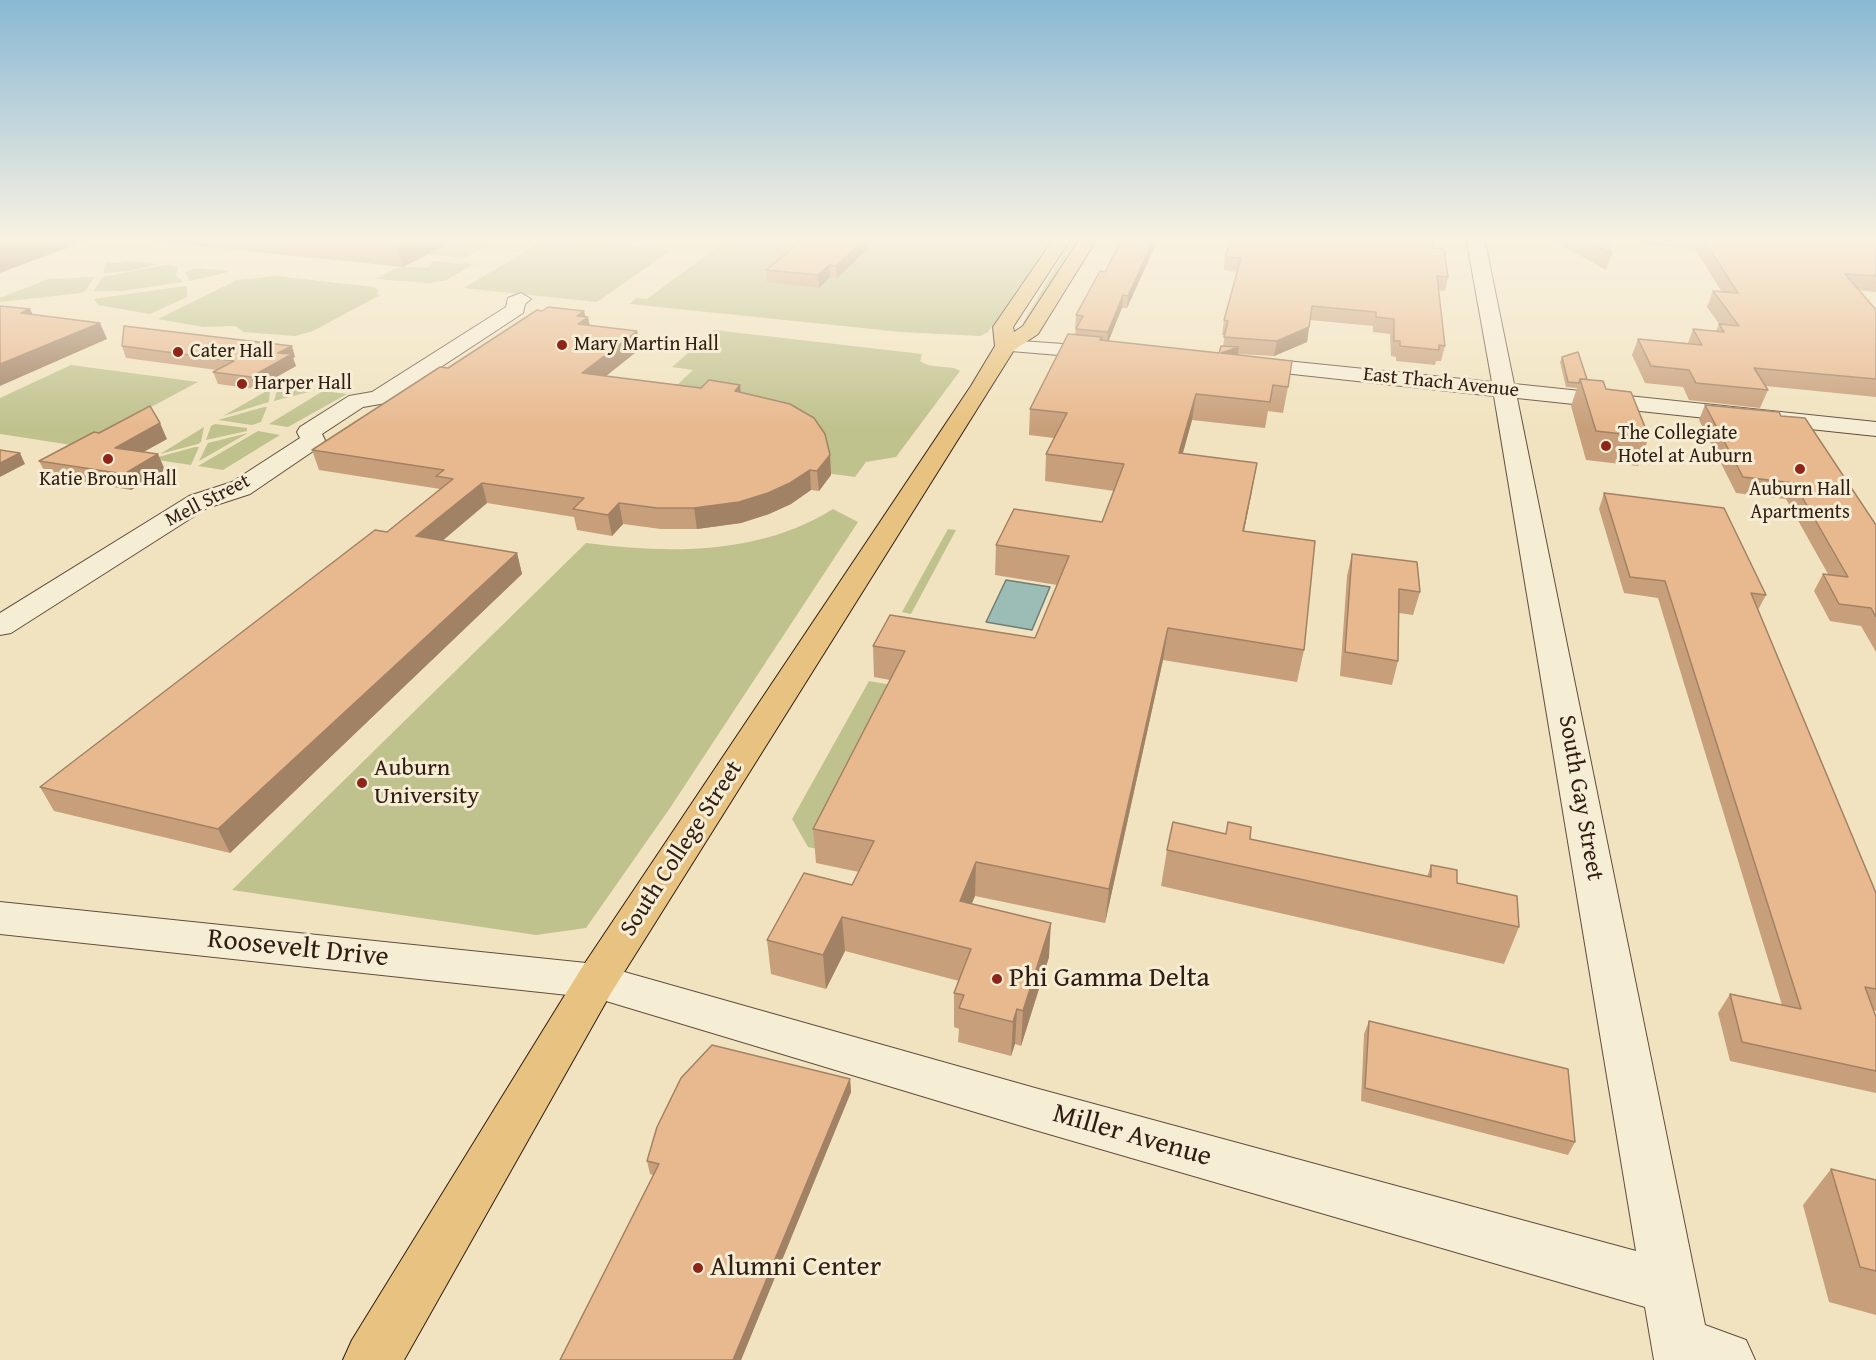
<!DOCTYPE html>
<style>
body{margin:0}
canvas{display:block;background:#f1e3bf}
</style>
<canvas width="1876" height="1360"></canvas>
<script>
const context = document.querySelector('canvas').getContext('2d');
context.lineJoin = 'round';
function paint(path, color) {
  context.fillStyle = color;
  context.fill(path, 'evenodd');
}
function trace(path, color, width, dash) {
  context.strokeStyle = color;
  context.lineWidth = width;
  context.lineCap = dash ? 'butt' : 'round';
  context.setLineDash(dash || []);
  context.stroke(path);
}
function label(font, color, halo, rows, align = 'center') {
  context.font = font + ' "Gentium Book Plus",serif';
  context.lineWidth = 6;
  context.setLineDash([]);
  context.textBaseline = 'middle';
  context.strokeStyle = halo;
  context.fillStyle = color;
  for (const [text, x, y, turn = 0] of rows) {
    context.save();
    context.translate(x, y);
    context.rotate((+turn || 0) * Math.PI / 180);
    context.textAlign = isNaN(turn) ? turn : align;
    if (halo) context.strokeText(text, 0, 0);
    context.fillText(text, 0, 0);
    context.restore();
  }
}
paint(new Path2D(`
 M443 237 493 243 464 258 413 253Z
 M731 237H1057L988 332 980 336 901 332 630 304 636 298 647 299Z
 M1073 237H1080L1026 324 1023 323Z
 M558 238 666 249 670 251 597 302 464 288 544 240Z
 M125 261 153 263 154 265 131 271 103 273 106 262 119 263Z
 M433 261 474 264 446 280 428 283 375 279 401 266 427 268Z
 M166 265 178 267 176 275 183 282 122 291H94L102 277Z
 M196 268 227 271 228 272 190 281 185 272Z
 M276 276 374 287 379 291 376 294 380 295 313 331 295 336 244 332 235 326 203 327 158 319 237 280Z
 M94 277 86 290 81 293 0 302V298L48 279Z
 M185 286H187V297L150 314 98 305 94 299Z
 M714 330 922 354 920 361C933 370 951 364 960 371L896 457 866 462 855 477 825 473 660 401 693 370 672 367Z
 M71 365 198 382 78 446 0 434V398Z
 M279 384 316 390 274 401Z
 M270 389 269 402 223 416Z
 M323 391 347 394 288 427 269 424Z
 M264 407H267L261 422 252 425 218 420Z
 M215 424 247 428V431L206 440 211 426Z
 M204 427 201 442 198 444 160 454Z
 M258 431 280 435 223 470 198 466Z
 M248 433 199 461 208 443Z
 M195 447H199L191 465 151 459Z
 M833 509 858 522 670 808 586 928 536 935 232 890 586 543C670 554 759 555 833 509Z
 M948 529 956 530 911 614 902 612Z
 M869 681 904 687 823 850 808 847 792 819Z`), '#c0c28e');
const water = new Path2D(`
 M1006 580 1050 587 1032 630 986 622Z`);
paint(water, '#9bbdb6');
trace(water, '#717d75', 1.5);
const minor = new Path2D(`
 M1466 237H1484L1514 384 1876 422V436L1517 398 1705 1325 1746 1340 1755 1360H1654L1645 1307 1035 1130 596 998 0 934V902L596 964 1035 1088 1636 1251 1494 396 1247 369 1239 368 1236 363 1239 358 1247 357 1492 382Z
 M521 293 531 299 525 304 523 313 386 403 363 407 322 434 325 440 322 445 250 494 207 508 11 633 0 635V613L189 496 232 482 300 438 297 432 300 427 349 396 372 392 506 307 508 298Z
 M1006 340 1106 347 1114 348 1117 353 1114 358 1106 359 999 350 995 346 999 342Z`);
const major = new Path2D(`
 M1055 237H1072L1013 327 1014 332 1023 326 1081 237H1098L1038 334 1014 350 611 993 404 1360H343L352 1340 581 969 971 386 995 346 993 327Z`);
trace(minor, '#614e3e', 2);
trace(major, '#311d13', 2);
paint(minor, '#f6edd5');
paint(major, '#e8c280');
paint(new Path2D(`
 M113 237H461L403 267Z
 M479 237H497L494 238Z
 M880 237 837 278 830 277 819 288 767 282 766 270Z
 M1123 237H1159L1127 308H1122L1108 341 1219 353 1223 346 1225 335H1222L1224 320 1237 272 1224 270 1225 257 1370 243V237H1432L1434 248 1448 277 1445 291 1439 290 1445 346 1441 361H1436L1435 365 1396 361V357L1391 356 1390 334 1373 332V326L1310 320 1307 342 1274 356 1238 354 1237 355 1288 387 1283 413 1268 411 1265 428 1192 420 1183 453 1252 491 1244 531 1304 650 1297 682 1163 660 1105 923 975 896 971 904 1049 957 1021 1046 1015 1044 1011 1056 958 1042 959 1029 954 1027V993L959 981 845 951 826 989 771 974 767 940 852 885 859 872 816 863 813 829 890 680 874 677 873 646 1035 638 1057 585 995 575 996 545 1102 522 1114 491 1045 481 1046 454 1054 438 1029 435 1030 409 1075 335 1076 328H1075L1076 315 1105 272Z
 M1547 237H1603L1612 254 1606 270Z
 M1638 237H1702L1876 240V292L1859 290 1876 310V397L1766 386 1768 390 1760 408 1689 400 1683 387 1645 383 1632 355 1638 339 1688 343 1693 329 1716 331 1719 324 1707 307 1713 291 1722 292 1695 249 1644 245Z
 M542 311H584L585 317H588L590 326 637 331 640 349 605 376 741 393 830 455 831 475 819 491 811 490 791 504 769 514 741 523 697 529H661L623 524 612 536 577 530 574 517 487 503 442 541 517 553 522 574 230 853 54 811 40 787 387 532 440 489 319 470 312 450Z
 M122 346 295 357 293 358 296 366 255 389 218 384 213 372 217 370 126 358Z
 M1562 357 1587 379 1606 389 1649 437 1638 466 1586 460 1571 406 1577 388 1566 387 1560 362Z
 M1705 405 1781 416 1876 525V652L1861 626 1830 621 1814 591 1823 574H1828L1786 499 1736 493 1699 420Z
 M167 439 143 452 165 470 131 490 47 476 39 461Z
 M1604 493 1766 595 1758 610 1876 893V1011L1873 1010 1876 1017V1093L1730 1061 1718 1013 1730 994 1782 1005 1658 598 1624 593 1599 509Z
 M1352 554 1420 592 1413 615 1399 613 1398 661 1392 685 1340 676 1347 576Z
 M1250 839 1427 877 1431 865 1519 927 1504 964 1161 886 1167 850Z
 M1369 1021 1575 1142 1568 1155 1361 1101 1364 1034Z
 M850 1079 851 1092 741 1360H560L653 1175 650 1174 647 1161Z
 M1831 1169 1876 1180V1315L1829 1302 1803 1205Z`), '#c89f7b');
paint(new Path2D(`
 M26 237H96L0 273V246Z
 M411 237H461L403 267 397 244Z
 M867 237H880L837 278 836 266Z
 M1155 237H1159L1127 308 1128 296Z
 M829 265 830 277 819 288 818 275Z
 M1123 295 1122 308 1107 345 1108 332Z
 M30 309 38 325 21 313Z
 M584 311 586 319 588 317 591 334 581 342 577 316Z
 M100 323 107 339 0 386V364Z
 M1309 327 1307 342 1274 356 1277 341Z
 M637 331 640 349 586 392 582 373Z
 M292 346 295 357 293 358 296 366 255 389 251 377 278 353Z
 M1239 347 1235 372 1221 353Z
 M740 385 742 403 735 391Z
 M1196 394 1192 420 1175 480 1179 453Z
 M160 423 167 439 122 464 115 448Z
 M20 453 25 464 0 477V463Z
 M158 454 165 470 131 490 124 474Z
 M830 455 831 475 819 491 817 471Z
 M1257 463 1252 491 1238 560 1243 531Z
 M810 470 811 490 791 504 769 514 741 523 697 529 694 508Z
 M482 483 487 503 422 558 416 536Z
 M619 503 623 524 612 536 608 515Z
 M517 553 522 574 230 853 218 829Z
 M1168 628 1163 660 1105 923 1109 889Z
 M976 862 975 896 959 935 960 901Z
 M842 917 845 951 826 989 823 955Z
 M1051 923 1049 957 1021 1046 1023 1011Z
 M1017 1009 1015 1044 1011 1056 1013 1022Z
 M850 1079 851 1092 741 1360H733Z`), '#a28264');
const building = new Path2D(`
 M0 237H26L0 246Z
 M326 237H411L397 244Z
 M806 237H867L836 266 829 265 818 275 766 270Z
 M1123 237H1155L1128 296 1123 295 1108 332 1076 329 1083 316 1076 315 1100 271 1105 272Z
 M1232 237H1301L1374 243 1373 237H1432L1434 248 1444 249 1448 277 1437 276 1445 346 1439 345V350L1400 346V341H1394V319L1376 317V312L1312 306 1309 327 1277 341 1224 337 1228 321 1224 320 1241 258 1225 257Z
 M1580 237H1603L1612 254Z
 M1702 237H1842L1876 240V276L1845 274 1876 310V379L1754 368 1768 390 1696 383 1689 370 1651 366 1638 339 1702 345 1693 329 1724 332 1719 324 1739 326 1713 291 1738 293Z
 M0 306 30 309 21 313 100 323 0 364Z
 M548 307 584 311 577 316 588 317 578 324 637 331 582 373 701 388 709 380 740 385 735 391 790 404 814 418 825 434 830 455 817 471 810 470 790 483 768 493 739 502 694 508H657L619 503 608 515 573 509 584 498 482 483 416 536 517 553 218 829 40 787 375 530 387 532 453 479 436 476 444 470 312 450 440 367 448 368 537 310 542 311Z
 M124 326 292 346 278 353 292 354 251 377 213 372 234 361 122 346Z
 M1068 334 1102 337 1100 340 1219 353 1221 346 1239 347 1221 353 1292 361 1288 387 1273 385 1270 402 1196 394 1179 453 1257 463 1243 531 1315 541 1304 650 1168 628 1109 889 976 862 960 901 1051 923 1023 1011 1017 1009 1013 1022 959 1008 964 995 954 993 971 949 842 917 823 955 767 940 804 873 852 885 874 841 813 829 905 651 873 646 890 615 1035 638 1069 556 996 545 1014 509 1102 522 1124 464 1046 454 1067 413 1030 409Z
 M1578 352 1587 379H1580L1579 383 1568 382 1562 357Z
 M1580 379 1603 381 1606 389 1631 392 1649 437 1596 431Z
 M1705 405 1779 412 1781 416 1805 418 1876 525V617L1871 608 1839 604 1823 574 1848 577 1794 483 1743 477Z
 M150 406 160 423 115 448 158 454 124 474 39 461 94 432 99 433Z
 M0 450 20 453 0 463Z
 M1604 493 1724 508 1766 595 1751 593 1876 893V989L1865 987 1876 1017V1071L1742 1042 1730 994 1801 1009 1665 581 1630 577Z
 M1352 554 1417 562 1420 592 1399 589 1398 661 1345 652Z
 M1173 822 1226 834 1228 822 1251 827 1250 839 1431 877V865L1457 870V883L1517 896 1519 927 1167 850Z
 M1369 1021 1568 1069 1575 1142 1365 1088Z
 M712 1045 850 1079 733 1360H560L659 1164 647 1161 657 1127 681 1078Z
 M1831 1169 1876 1180V1271L1860 1267Z`);
paint(building, '#e8b98f');
trace(building, '#a28264', 1.5);
const sky = context.createLinearGradient(0, 0, 0, 427);
sky.addColorStop(0, '#89b8d4');
sky.addColorStop(0.56, '#f9f2e2');
sky.addColorStop(1, '#f9f2e200');
context.fillStyle = sky;
context.fillRect(0, 0, 1876, 427);
for (const [x, y, r, color] of [
 [562,345,6,"#8f2418"],
 [178,352,6,"#8f2418"],
 [242,384,6,"#8f2418"],
 [1606,446,6,"#8f2418"],
 [108,459,6,"#8f2418"],
 [1800,469,6,"#8f2418"],
 [362,783,6,"#8f2418"],
 [997,979,6,"#8f2418"],
 [698,1268,6,"#8f2418"]
]) {
  const dot = new Path2D();
  dot.arc(x, y, r, 0, 2 * Math.PI);
  context.fillStyle = color;
  context.fill(dot);
  trace(dot, '#f6edd5', 2);
}
label('20px', '#311d13', '#f6edd5', [
 ["Mary Martin Hall",574,345],
 ["Cater Hall",190,352],
 ["Harper Hall",254,384],
 ["The Collegiate",1618,434],
 ["Hotel at Auburn",1618,457],
 ["Katie Broun Hall",108,480,"center"],
 ["Auburn Hall",1800,490,"center"],
 ["Apartments",1800,513,"center"]
], 'left');
label('20px', '#311d13', '#f6edd5', [
 ["East Thach Avenue",1441,383,6],
 ["Mell Street",208,501,-27]
]);
label('24px', '#311d13', '#f6edd5', [
 ["Auburn",374,769],
 ["University",374,797]
], 'left');
label('24px', '#311d13', '#f6edd5', [
 ["South Gay Street",1580,798,80],
 ["South College Street",682,849,-57]
]);
label('28px', '#311d13', '#f6edd5', [
 ["Roosevelt Drive",298,949,6],
 ["Miller Avenue",1132,1136,16]
]);
label('28px', '#311d13', '#f6edd5', [
 ["Phi Gamma Delta",1009,979],
 ["Alumni Center",710,1268]
], 'left');
</script>
